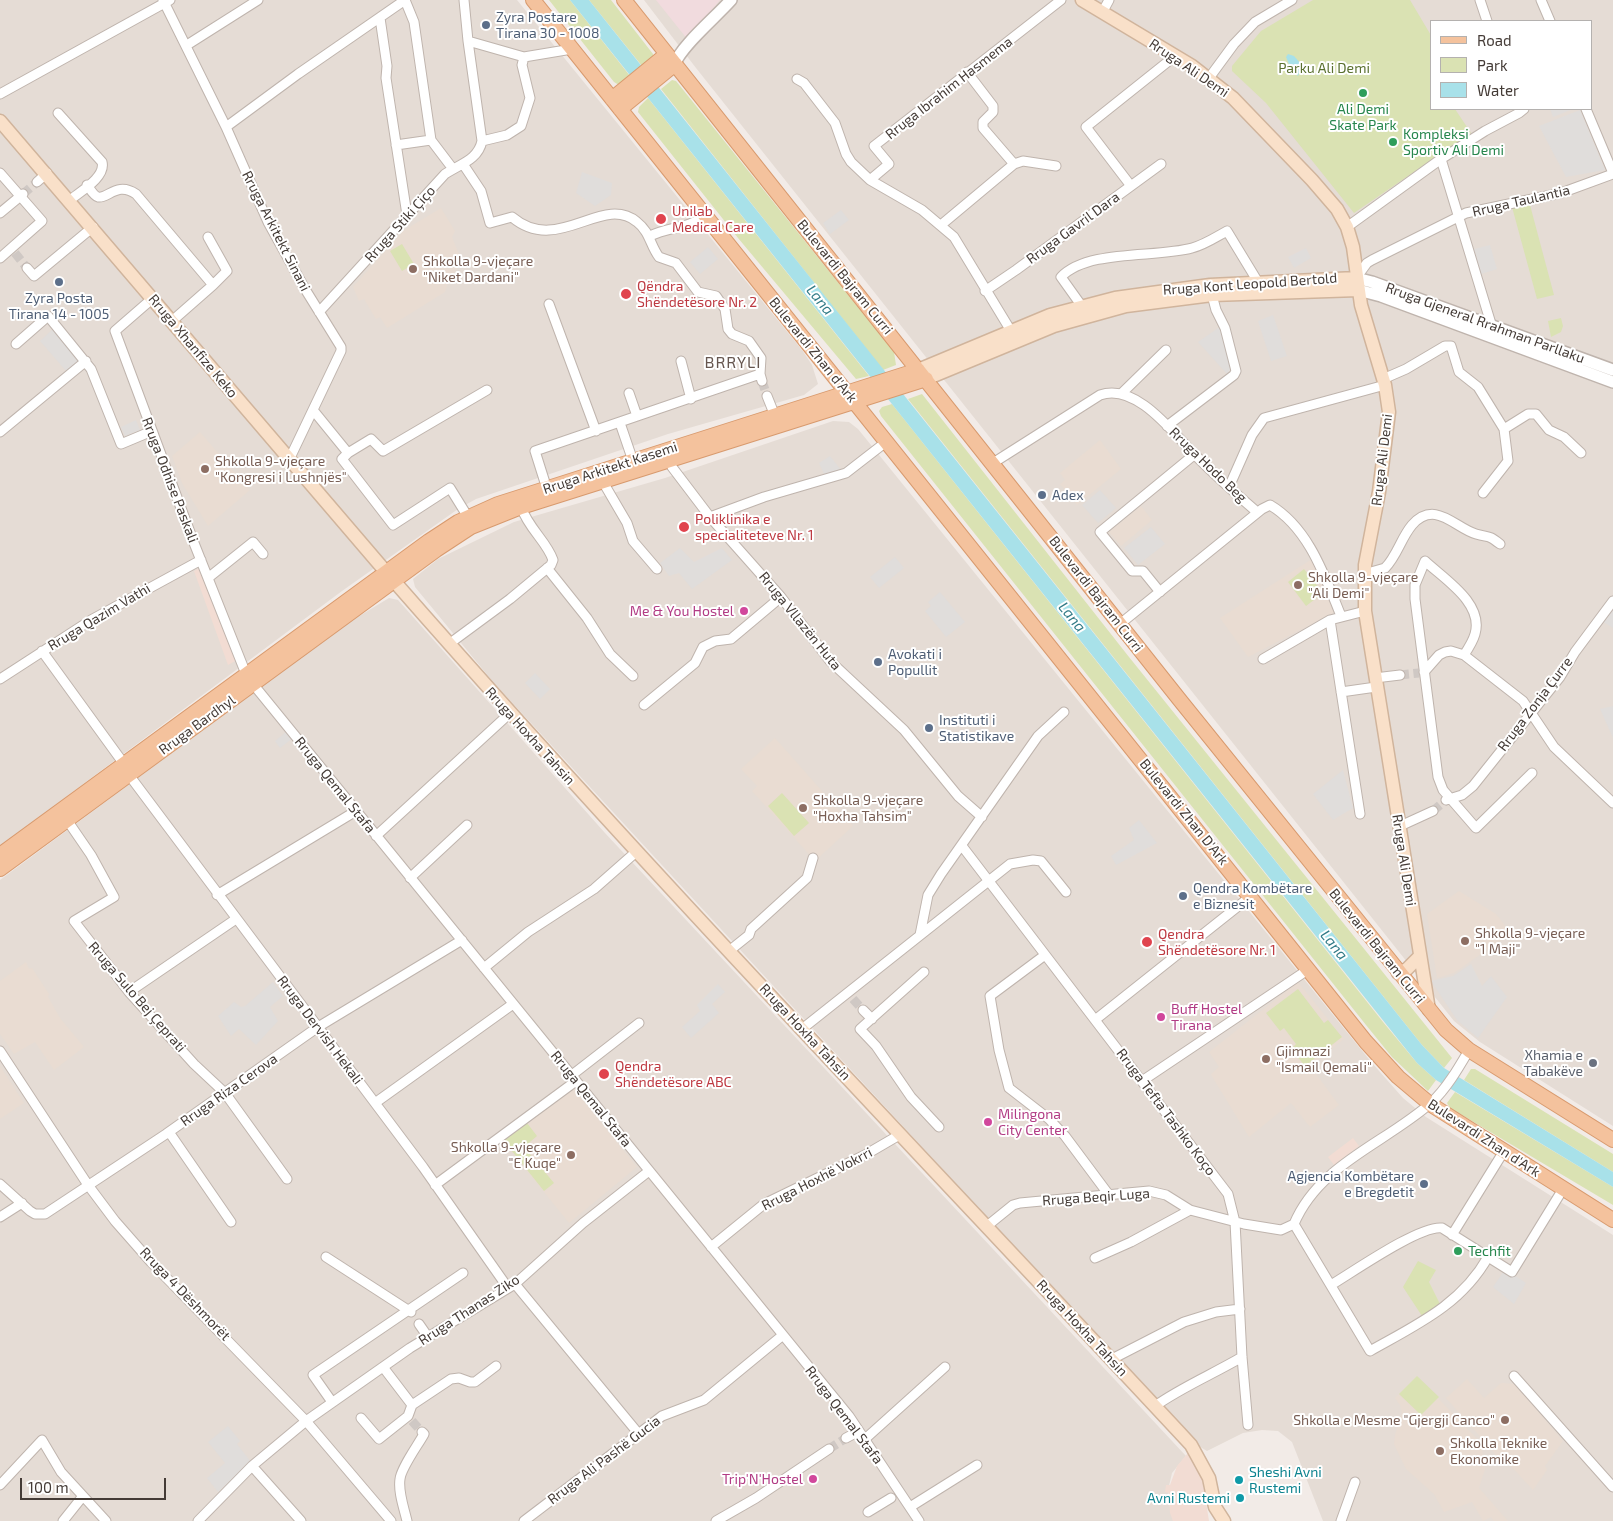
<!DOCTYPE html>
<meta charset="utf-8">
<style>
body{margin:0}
#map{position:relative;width:1613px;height:1521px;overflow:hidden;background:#f2ebe7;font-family:"Exo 2",sans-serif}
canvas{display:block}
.legend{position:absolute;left:1430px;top:20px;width:162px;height:90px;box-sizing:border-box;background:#fff;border:1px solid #b4b1af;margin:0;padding:6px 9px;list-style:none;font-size:15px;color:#443b36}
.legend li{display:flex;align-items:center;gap:10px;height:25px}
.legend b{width:25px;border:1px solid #b4b1af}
.scale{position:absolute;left:20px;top:1478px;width:146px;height:22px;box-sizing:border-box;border:2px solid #443b36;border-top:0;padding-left:6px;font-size:15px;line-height:18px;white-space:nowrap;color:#443b36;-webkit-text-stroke:4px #fff;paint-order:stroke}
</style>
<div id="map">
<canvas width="1613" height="1521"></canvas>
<ul class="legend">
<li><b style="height:6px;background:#f4c29d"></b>Road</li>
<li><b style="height:14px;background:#dae2b3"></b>Park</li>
<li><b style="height:14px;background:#a8e1e9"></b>Water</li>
</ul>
<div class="scale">100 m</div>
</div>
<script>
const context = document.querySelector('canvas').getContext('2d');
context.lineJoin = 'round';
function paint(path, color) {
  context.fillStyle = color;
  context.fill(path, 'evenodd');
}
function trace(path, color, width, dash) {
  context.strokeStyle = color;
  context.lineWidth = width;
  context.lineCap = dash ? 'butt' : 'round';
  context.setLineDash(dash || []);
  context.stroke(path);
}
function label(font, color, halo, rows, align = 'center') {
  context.font = font + ' "Exo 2",sans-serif';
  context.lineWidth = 4;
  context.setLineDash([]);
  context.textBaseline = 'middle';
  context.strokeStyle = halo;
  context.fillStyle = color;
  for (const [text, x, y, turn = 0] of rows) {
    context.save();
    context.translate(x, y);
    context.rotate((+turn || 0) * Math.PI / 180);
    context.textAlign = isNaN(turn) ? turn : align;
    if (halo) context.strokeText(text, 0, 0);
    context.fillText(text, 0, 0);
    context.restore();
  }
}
paint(new Path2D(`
 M0 0H517L802 350 812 365 818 384 804 395 668 434 476 499 458 509 342 591 0 846Z
 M644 0H1613V1126L1480 1042 1454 1021 696 68ZM1432 21H1592V109H1432Z
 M833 421 849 422 858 429 1372 1063 1403 1098 1426 1117 1613 1235V1521H1323L1292 1442 1278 1431 1262 1430 1243 1433 1207 1451 1197 1445 494 683 415 587 413 579 438 559 514 522 665 478Z
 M389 598 398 600 605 833 1186 1456 1172 1473 1169 1486 1168 1500 1174 1521H0V880L262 686 356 618Z`), '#e5dcd5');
paint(new Path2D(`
 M200 568 237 660 228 665 194 571Z
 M1353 1138 1359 1146 1334 1165 1328 1157Z
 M1188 1453 1201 1471 1209 1521H1173L1170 1513 1169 1493 1165 1492 1166 1485H1170L1177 1466Z`), '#f2dcd3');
paint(new Path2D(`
 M441 208 455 231 452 237 462 262 450 278 445 292 387 328 380 317 376 319 364 299 359 301 353 287 403 231Z
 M200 432 250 490 208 526 182 483 172 456Z
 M1100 440 1121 469 1077 505 1060 484 1065 480 1060 473Z
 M1141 506 1152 520 1121 546 1109 532Z
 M1312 559 1337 611 1248 657 1220 618Z
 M775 738 853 826 815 861 752 791 757 786 741 769Z
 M1459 891 1496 914 1511 933 1454 973 1437 978 1427 914Z
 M26 962 29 969 32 968 49 994 48 997 60 1018 84 1047 54 1070 35 1042 14 1054 0 1034V981Z
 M1298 982 1344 1039 1310 1066 1339 1105 1310 1127 1291 1103 1249 1137 1213 1078 1211 1074 1219 1067 1209 1052Z
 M0 1066 24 1103 0 1119Z
 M574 1089 637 1167 569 1223 502 1140Z
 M1417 1376 1481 1443 1485 1469 1479 1488 1508 1521H1494L1491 1517 1483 1521 1472 1502 1444 1512 1434 1494 1406 1469 1394 1444 1395 1435 1402 1413 1400 1405 1395 1398Z
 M1467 1379 1484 1398 1501 1383 1515 1384 1563 1441 1545 1466 1547 1470 1533 1490 1508 1463 1501 1466 1493 1451 1446 1398Z`), '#e9dcd2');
paint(new Path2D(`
 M656 0H720L688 40Z`), '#f1dbde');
paint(new Path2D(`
 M549 0H570L630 76 619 85 614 82Z
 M589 0H611L653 54V57L642 66Z
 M1313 0H1410L1432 37V109H1455L1471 133 1354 213 1266 103 1232 71V66L1261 31Z
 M672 80 676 81 894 352 896 365 883 370 661 89Z
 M648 98 869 376 856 379 738 238 638 112 639 107Z
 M1530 205 1554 295 1537 299 1512 207Z
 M402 244 414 264 402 271 390 251Z
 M1561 318 1563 326 1561 332 1551 337 1548 321Z
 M922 394 1129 657 1452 1058 1444 1068 1422 1045 908 399Z
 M892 404 1383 1022 1417 1063 1436 1080 1428 1091 1392 1057 1366 1025 881 416 879 411 882 407Z
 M1304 569 1323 593 1306 606 1288 582Z
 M782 793 809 823 794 836 768 806Z
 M1298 989 1324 1023 1328 1020 1342 1037 1305 1066 1291 1049 1296 1044 1284 1028 1280 1031 1266 1013Z
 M1471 1069H1475L1613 1154V1172L1464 1080Z
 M1455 1092 1613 1187V1205L1450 1108 1447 1103Z
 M527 1123 537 1136 524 1147 554 1183 544 1191 503 1140Z
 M1418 1261 1436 1270 1429 1282 1440 1304 1422 1316 1403 1287Z
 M1417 1376 1439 1397 1421 1415 1399 1394Z`), '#dae2b3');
paint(new Path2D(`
 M1550 109H1573L1553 117Z
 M1580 110 1605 170 1566 177 1539 126Z
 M582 172 612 183 611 195 595 206 576 193Z
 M841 210 849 220 830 234 823 223Z
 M1490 245 1497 269 1481 274 1474 249Z
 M708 247 718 259 700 274 690 262Z
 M1306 248 1311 258 1294 268 1288 257Z
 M1273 315 1287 356 1271 361 1258 321Z
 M1221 326 1232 367 1227 374 1198 342Z
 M53 329 80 361 67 372 40 341Z
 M136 420 140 430 125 436 121 427Z
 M830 456 841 470 825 476 819 463Z
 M1100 490 1116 508 1098 523 1082 505Z
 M1151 527 1165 544 1138 565 1124 548Z
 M680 548 694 562 722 548 732 560 692 589 679 573 669 576 660 563Z
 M895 557 904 568 879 588 870 577Z
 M940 592 965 622 946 637 925 611 931 606 928 602Z
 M1613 607V628L1602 621Z
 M535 673 550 689 540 699 525 683Z
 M1613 706V738L1600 709Z
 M287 731 293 738 280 748 275 741Z
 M1343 770 1353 808 1333 820 1313 794Z
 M1139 820 1157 843 1116 865 1111 856 1134 840 1129 828Z
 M1471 964 1482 986 1491 976 1507 997 1478 1038 1457 1020 1431 981 1453 976Z
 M273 982 283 996 270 1007 278 1021 256 1045 239 1029 231 1036 218 1016 234 1002 241 1007 245 1006Z
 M718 984 725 992 712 1004 719 1013 691 1038 682 1027 700 1011 697 1005Z
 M1505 1269 1526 1283 1514 1304 1493 1287Z
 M228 1426 240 1441 237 1444 251 1462 218 1492 207 1478 225 1463 208 1442Z`), '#e0dddb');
paint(new Path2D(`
 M570 0H589L1422 1045 1444 1068 1613 1172V1187L1436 1080 1417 1063Z
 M1288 54 1294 56 1302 65 1298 76 1291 69 1286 57Z`), '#a8e1e9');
trace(new Path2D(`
 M23 194 37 182
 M15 253 27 268
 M762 381 767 396
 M1400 675 1419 673
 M1433 811 1446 800
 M853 999 863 1010
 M412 1421 422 1432
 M829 1449 846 1438`), '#cfc8c4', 9, [9, 4.5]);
const minor = new Path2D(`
 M163 0 226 127 268 222 305 289 341 347V351L289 460
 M1480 0 1487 21
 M1541 0 1550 21
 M1102 13 1109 0
 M380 18 387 66 386 78 407 215
 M468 41 524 57 572 49
 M187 45 258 0
 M967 72 993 106V112L983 122V128L1014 164
 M1209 78 1234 44 1255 22 1292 0
 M797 79 804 83 835 123 846 154 851 162 870 180 922 210 954 237 1011 331
 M0 94 170 0
 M1586 109 1613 173
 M58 113 102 162C106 177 81 191 70 200
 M226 127 298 74 405 0 414 22 431 140 453 169
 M482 141 507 135 521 126 530 98 522 65 524 57
 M396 145 431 140
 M1441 159 1492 327
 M463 164 481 191 490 223 512 217C558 256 602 193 637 222 650 232 650 245 659 257L676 263 698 292 716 296 725 309 728 329 732 334 749 341 761 358 760 374 762 381
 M0 173 42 221 0 258
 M870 180 889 164 874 146 1061 0
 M37 182 47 173
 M87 185C90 189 94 196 98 197 108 199 117 181 136 194L213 285 172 321
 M1131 186 1086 127 1175 56
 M0 213 23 194
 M941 225 1014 164 1023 161 1056 166
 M1347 227 1441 159 1485 131 1519 113 1524 109
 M650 236C668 227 689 228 705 216
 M208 237 227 271 213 285
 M27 268 34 276 93 227
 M1356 278 1367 263 1372 260 1466 213 1561 193 1613 174
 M985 291 1016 270 1161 164
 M153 298 115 331 194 543 246 674
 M549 304 596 431
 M1081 305 1061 277C1088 249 1156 258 1192 248 1204 245 1216 237 1227 231L1258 282
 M319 312 445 174C460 164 478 160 482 141L468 41 464 0
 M16 344 48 316 91 369 121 444 152 431
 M681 361 691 399
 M1383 379 1406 369 1445 346H1451L1459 372 1478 387 1504 429 1508 461 1483 493
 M629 393 637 416
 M1121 394 1166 350
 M767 396 775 416
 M313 410 348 453 342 459 393 525 450 488 468 517
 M620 423 633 461
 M1167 426 1234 375 1236 371 1225 328 1216 310 1212 295
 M1504 429 1528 414H1536L1549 430 1564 437 1581 453
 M0 432 86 361
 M348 453 371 439 383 451 487 390
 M670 460 672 467 710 517 781 597 830 661 904 730 958 796 982 817
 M993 463 1100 395C1136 382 1173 433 1195 455 1215 475 1236 494 1257 512
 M603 482 627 523 633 541 657 569
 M1229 487 1252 435 1264 418 1385 385
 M547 489 535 451 760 374
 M710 517 764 497 846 473 886 442
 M547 568 587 618 610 654 633 676
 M1364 574 1385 568C1397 556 1401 538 1412 525 1435 499 1455 528 1476 534 1490 538 1487 534 1500 544
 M208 578 253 542 263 554
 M1160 592 1143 571H1132L1100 532 1195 454
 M1330 620 1360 814
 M1120 624 1262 509 1270 505C1309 528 1325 577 1341 616
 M449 644 510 599 551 565 553 560C547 542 529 529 521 507
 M42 651 124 764
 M1464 655C1468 649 1473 641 1475 634 1484 603 1444 579 1425 561L1415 585V599L1438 777 1443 790 1476 828 1532 773
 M1263 659 1330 620 1365 611
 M1424 672 1439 655 1445 652 1451 651 1464 655 1523 701 1554 747 1613 803
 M1375 678 1400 675
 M0 679 91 620 201 560
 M253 684 849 1416 919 1521
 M1341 692 1376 687
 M644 705 695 663 703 647 715 641 731 639 781 597
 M129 775 423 1167 508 1288
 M1446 800 1462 795 1473 786 1560 677 1575 652 1613 601
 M67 820 91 855 114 897 74 921 129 992 194 1064 225 1093 287 1179
 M1398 827 1433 811
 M376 836 509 714
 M962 846 1228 1194 1235 1222 1242 1357 1248 1425
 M410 878 467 825
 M217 895 356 811
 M920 935 928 895 941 874 1038 736 1064 712
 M729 951 749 935 751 929 807 878 813 858
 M1045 955 990 996 999 1050 1009 1088 1049 1119 1065 1136 1109 1195
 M484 968 528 932 594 889 636 852
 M924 972 860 1029 876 1046 911 1097 939 1127
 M129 992 236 919
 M863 1010 872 1019
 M1095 1020 1251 896
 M802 1029 1010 864 1033 860 1041 861 1066 892
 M0 1051 88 1185 115 1221 151 1262 306 1421 391 1521
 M572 1075 639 1023
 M1142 1081 1309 969
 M375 1103 513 1004
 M169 1132 231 1222
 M0 1184 30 1211 35 1214H45L166 1134 318 1027 462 940
 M435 1185 576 1081
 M0 1217 22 1203
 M1294 1224 1370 1351C1416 1325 1461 1305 1488 1257
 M1294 1224C1319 1164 1386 1143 1432 1102 1447 1088 1459 1067 1469 1050
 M987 1226 1013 1205 1020 1203 1149 1191 1166 1195 1190 1210 1244 1224 1281 1230 1294 1224
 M1452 1235 1504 1151
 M711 1247 764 1204 865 1155 901 1134
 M326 1257 411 1312
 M1095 1258 1131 1242 1190 1210
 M515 1284 638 1433
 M1331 1285C1353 1272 1420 1225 1442 1228L1512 1272 1563 1189
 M419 1324 428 1337
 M1112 1359 1184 1322 1216 1312 1240 1309
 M1514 1376 1613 1487
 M332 1402 313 1375 463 1273
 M412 1405 451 1379 459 1378 470 1382H475L496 1366
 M1155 1406C1182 1387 1213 1374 1242 1357
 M361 1418 379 1439 408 1416 412 1405 383 1367
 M846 1438 859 1431
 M865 1439 945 1367
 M252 1466 301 1521
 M0 1485 42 1440 61 1472 106 1521
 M910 1507 977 1465
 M868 1512 891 1498
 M63 1521 83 1496
 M198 1521 252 1466 306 1421 410 1348 515 1284 583 1223 649 1171
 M407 1521C404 1508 398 1492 400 1479 401 1468 418 1445 424 1434L422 1432
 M524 1521 662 1416 704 1400 783 1335
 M716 1521 756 1498 829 1449
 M1341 1521 1355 1482`);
const tertiary = new Path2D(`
 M675 64C679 48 717 16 731 0
 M1356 278 1372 282 1613 370
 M1358 290 1381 296 1613 382`);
const secondary = new Path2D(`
 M1082 0 1192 66 1233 98 1312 180 1337 209 1347 227 1353 247 1361 305 1385 385 1389 412 1379 492 1365 565V611L1429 1010
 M0 121 386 572
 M918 370 1050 315 1115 298 1210 285 1356 278
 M926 379 1054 326 1126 306 1212 295 1358 290
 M394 581C652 876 924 1158 1191 1445L1209 1478 1215 1507 1224 1521
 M1398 973 1407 969 1420 956`);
const primary = new Path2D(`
 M533 0 1366 1042 1398 1077 1430 1104 1613 1220
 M624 0 1179 699 1446 1030 1469 1050 1613 1140
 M612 99 667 54
 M620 109 675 64
 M0 855 429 541 458 522 498 504 918 370
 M0 869 436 550 471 527 521 507 926 379`);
trace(minor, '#bfb4ad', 11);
trace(tertiary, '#bfb4ad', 14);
trace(secondary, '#d0b49c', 15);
trace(primary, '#d89a6e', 16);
trace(minor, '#fff', 9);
trace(tertiary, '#fff', 11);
trace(secondary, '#f9e0c9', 12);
trace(primary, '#f4c29d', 14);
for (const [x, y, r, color] of [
 [486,25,5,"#5c6f8a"],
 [1363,93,5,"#2e9e5b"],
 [1393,142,5,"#2e9e5b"],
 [661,219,6,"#e0444e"],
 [413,269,5,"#8d6e63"],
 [59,282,5,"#5c6f8a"],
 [626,294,6,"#e0444e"],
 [205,469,5,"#8d6e63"],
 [1042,495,5,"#5c6f8a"],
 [684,527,6,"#e0444e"],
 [1298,585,5,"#8d6e63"],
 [744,611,5,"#d1479c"],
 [878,662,5,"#5c6f8a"],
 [929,728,5,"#5c6f8a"],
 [803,808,5,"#8d6e63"],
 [1183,896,5,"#5c6f8a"],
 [1465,941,5,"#8d6e63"],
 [1147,942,6,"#e0444e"],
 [1161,1017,5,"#d1479c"],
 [1266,1059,5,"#8d6e63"],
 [1593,1063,5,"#6b7280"],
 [604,1074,6,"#e0444e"],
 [988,1122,5,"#d1479c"],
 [571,1155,5,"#8d6e63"],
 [1424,1184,5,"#5c6f8a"],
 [1458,1251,5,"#2e9e5b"],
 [1505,1420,5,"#8d6e63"],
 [1440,1451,5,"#8d6e63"],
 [813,1479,5,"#d1479c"],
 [1239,1480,5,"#0f9aa8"],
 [1240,1498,5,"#0f9aa8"]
]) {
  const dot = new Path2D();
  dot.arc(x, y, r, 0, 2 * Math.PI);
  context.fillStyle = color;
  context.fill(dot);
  trace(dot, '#fff', 2);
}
label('14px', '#4e5e75', '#fff', [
 ["Zyra Postare",496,17],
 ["Tirana 30 - 1008",496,33],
 ["Zyra Posta",59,298,"center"],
 ["Tirana 14 - 1005",59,314,"center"],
 ["Adex",1052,495],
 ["Avokati i",888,654],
 ["Popullit",888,670],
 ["Instituti i",939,720],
 ["Statistikave",939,736],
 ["Qendra Kombëtare",1193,888],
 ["e Biznesit",1193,904],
 ["Agjencia Kombëtare",1414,1176,"right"],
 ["e Bregdetit",1414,1192,"right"]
], 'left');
label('14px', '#443b36', '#fff', [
 ["Rruga Ali Demi",1189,68,34],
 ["Rruga Ibrahim Hasmema",949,88,-38],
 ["Rruga Taulantia",1521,201,-13],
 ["Rruga Stiki Çiço",400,224,-48],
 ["Rruga Gavril Dara",1073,228,-36],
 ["Rruga Arkitekt Sinani",276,231,63],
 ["Bulevardi Bajram Curri",845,277,51],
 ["Rruga Kont Leopold Bertold",1250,284,-4],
 ["Rruga Gjeneral Rrahman Parllaku",1485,323,20],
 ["Rruga Xhanfize Keko",193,346,50],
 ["Bulevardi Zhan d'Ark",813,350,51],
 ["Rruga Ali Demi",1382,460,-83],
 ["Rruga Hodo Beg",1208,465,44],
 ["Rruga Arkitekt Kasemi",610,468,-18],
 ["Rruga Odhise Paskali",170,480,69],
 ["Bulevardi Bajram Curri",1096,594,52],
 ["Rruga Qazim Vathi",99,617,-31],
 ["Rruga Vllazën Huta",800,621,51],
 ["Rruga Zonja Çurre",1535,704,-53],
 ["Rruga Bardhyl",197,725,-36],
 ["Rruga Hoxha Tahsin",530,736,48],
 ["Rruga Qemal Stafa",335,785,51],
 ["Bulevardi Zhan D'Ark",1184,812,51],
 ["Rruga Ali Demi",1404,860,81],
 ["Bulevardi Bajram Curri",1377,946,51],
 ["Rruga Sulo Bej Çeprati",137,997,49],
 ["Rruga Dervish Hekali",320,1030,53],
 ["Rruga Hoxha Tahsin",805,1032,47],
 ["Rruga Riza Cerova",229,1090,-35],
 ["Rruga Qemal Stafa",591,1099,51],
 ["Rruga Tefta Tashko Koço",1166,1112,53],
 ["Bulevardi Zhan d'Ark",1484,1138,33],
 ["Rruga Hoxhë Vokrri",817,1179,-27],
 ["Rruga Beqir Luga",1096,1197,-4],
 ["Rruga 4 Dëshmorët",185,1294,46],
 ["Rruga Thanas Ziko",469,1310,-33],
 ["Rruga Hoxha Tahsin",1082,1328,47],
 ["Rruga Qemal Stafa",844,1415,53],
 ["Rruga Ali Pashë Gucia",604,1460,-37]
]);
label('14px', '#5a702f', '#fff', [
 ["Parku Ali Demi",1324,68]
]);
label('14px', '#27864d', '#fff', [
 ["Ali Demi",1363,109,"center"],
 ["Skate Park",1363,125,"center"],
 ["Kompleksi",1403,134],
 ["Sportiv Ali Demi",1403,150],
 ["Techfit",1468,1251]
], 'left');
label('14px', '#be3a42', '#fff', [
 ["Unilab",672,211],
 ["Medical Care",672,227],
 ["Qëndra",637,286],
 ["Shëndetësore Nr. 2",637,302],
 ["Poliklinika e",695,519],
 ["specialiteteve Nr. 1",695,535],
 ["Qendra",1158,934],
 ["Shëndetësore Nr. 1",1158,950],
 ["Qendra",615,1066],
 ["Shëndetësore ABC",615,1082]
], 'left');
label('14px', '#785e54', '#fff', [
 ["Shkolla 9-vjeçare",423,261],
 ["\"Niket Dardani\"",423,277],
 ["Shkolla 9-vjeçare",215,461],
 ["\"Kongresi i Lushnjës\"",215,477],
 ["Shkolla 9-vjeçare",1308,577],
 ["\"Ali Demi\"",1308,593],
 ["Shkolla 9-vjeçare",813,800],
 ["\"Hoxha Tahsim\"",813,816],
 ["Shkolla 9-vjeçare",1475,933],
 ["\"1 Maji\"",1475,949],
 ["Gjimnazi",1276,1051],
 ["\"Ismail Qemali\"",1276,1067],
 ["Shkolla 9-vjeçare",561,1147,"right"],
 ["\"E Kuqe\"",561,1163,"right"],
 ["Shkolla e Mesme \"Gjergji Canco\"",1495,1420,"right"],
 ["Shkolla Teknike",1450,1443],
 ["Ekonomike",1450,1459]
], 'left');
label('14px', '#b23c85', '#fff', [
 ["Me & You Hostel",734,611],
 ["Buff Hostel",1171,1009,"left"],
 ["Tirana",1171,1025,"left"],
 ["Milingona",998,1114,"left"],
 ["City Center",998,1130,"left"],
 ["Trip'N'Hostel",803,1479]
], 'right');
label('14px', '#5b616d', '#fff', [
 ["Xhamia e",1583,1055],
 ["Tabakëve",1583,1071]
], 'right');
label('14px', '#0d838f', '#fff', [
 ["Sheshi Avni",1249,1472],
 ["Rustemi",1249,1488],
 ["Avni Rustemi",1230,1498,"right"]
], 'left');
label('italic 15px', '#327b87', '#fff', [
 ["Lana",820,300,51],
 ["Lana",1072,617,51],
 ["Lana",1334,945,51]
]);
context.letterSpacing = '1px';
label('16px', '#66564f', '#fff', [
 ["BRRYLI",733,363]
]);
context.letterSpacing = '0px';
</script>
